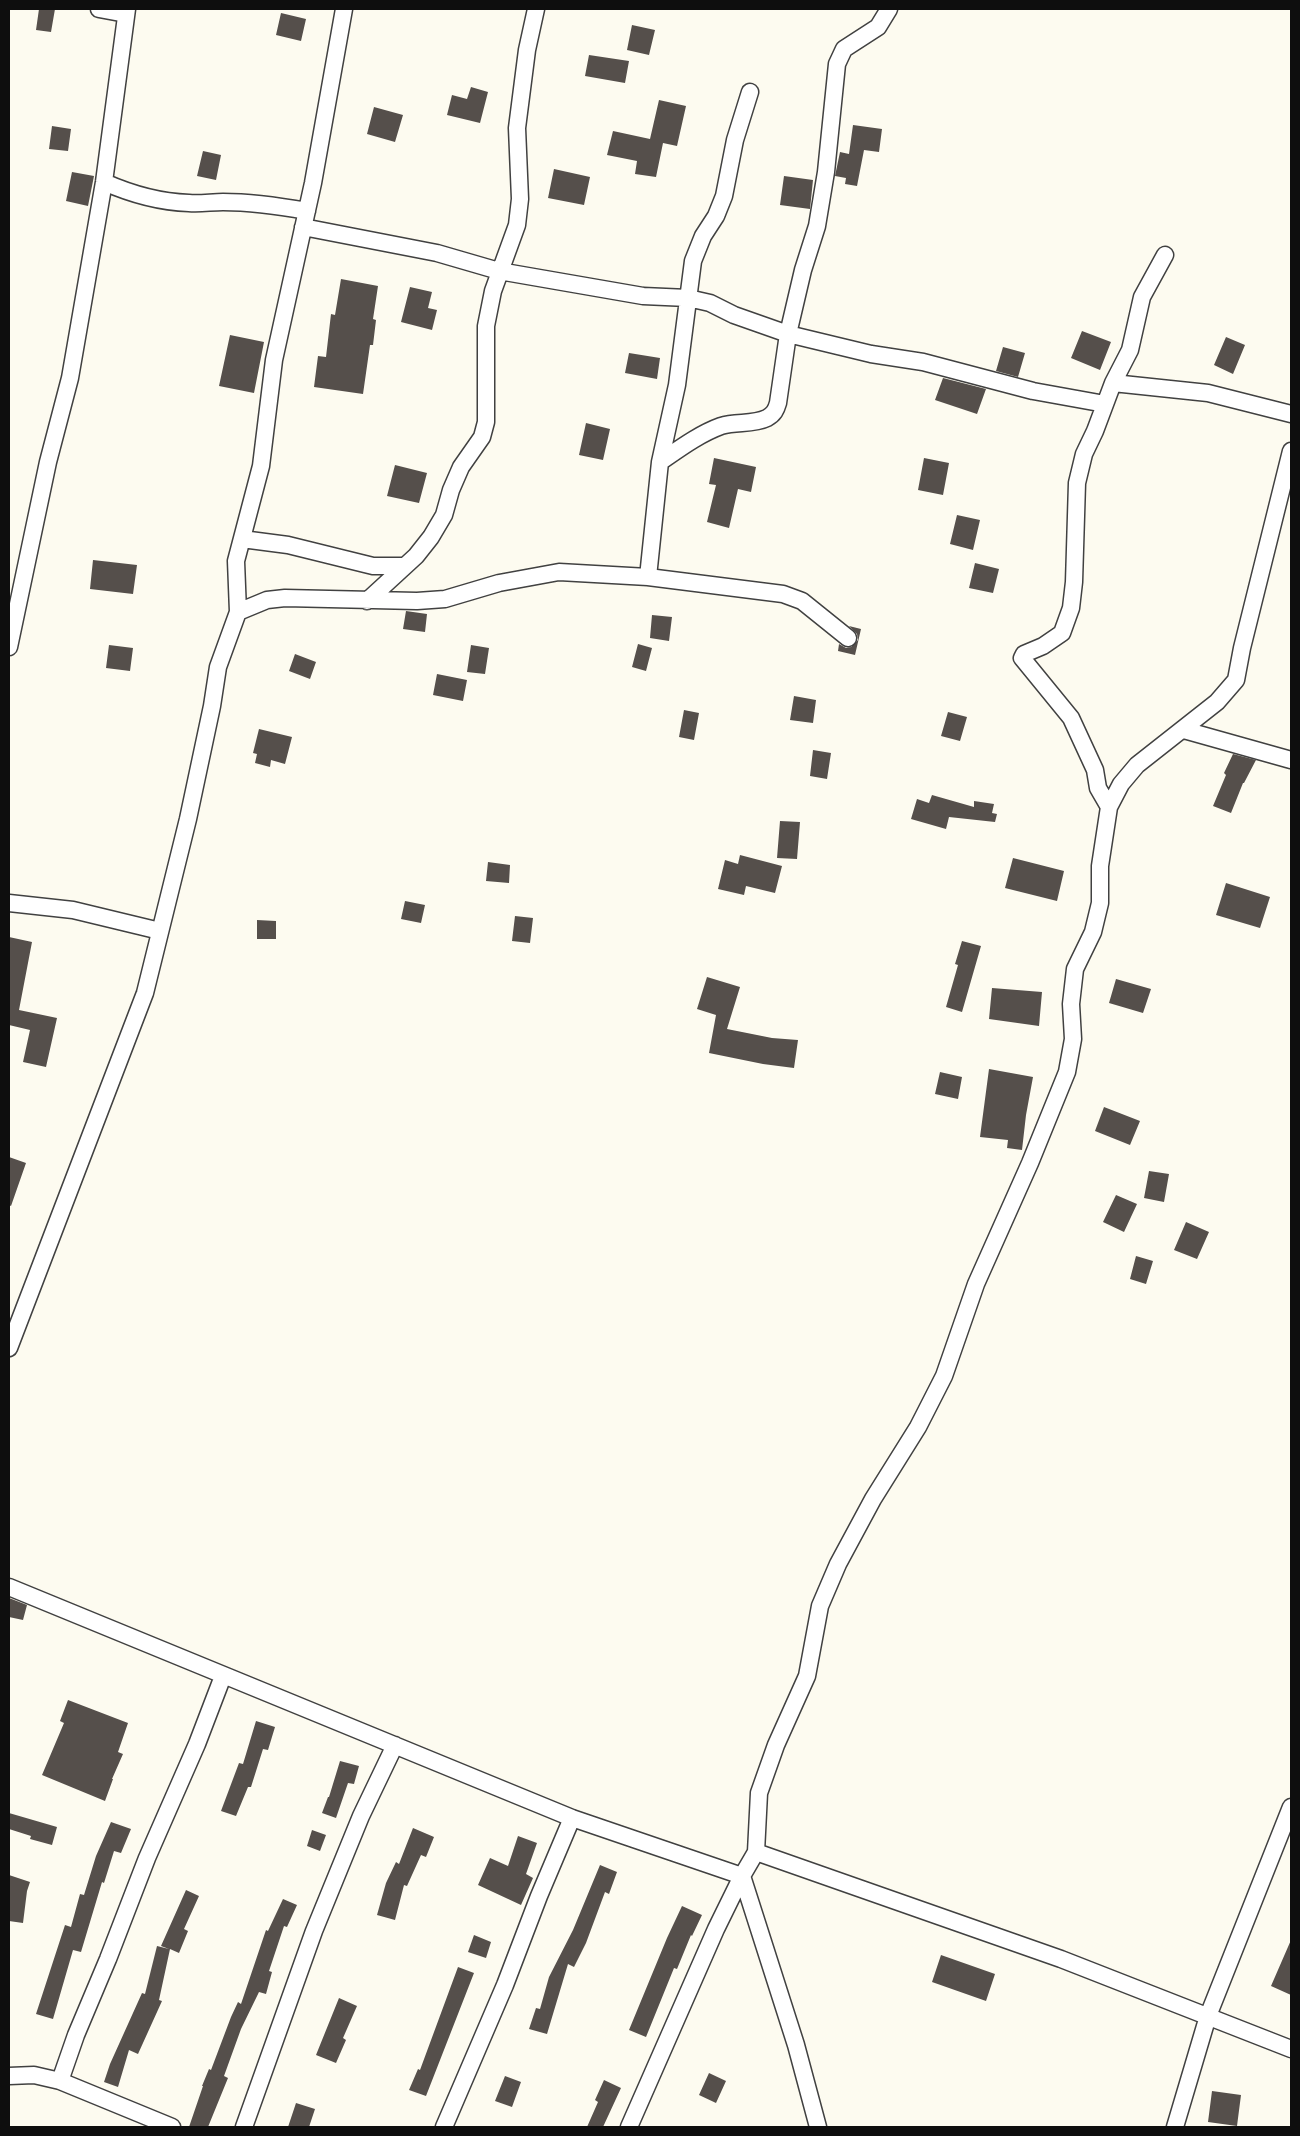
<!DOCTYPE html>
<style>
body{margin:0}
#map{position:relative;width:1300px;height:2136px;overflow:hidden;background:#fdfbf0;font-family:"Playfair Display",serif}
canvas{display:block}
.frame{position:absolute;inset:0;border:10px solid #0e0e0e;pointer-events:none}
</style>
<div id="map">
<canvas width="1300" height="2136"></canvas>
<div class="frame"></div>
</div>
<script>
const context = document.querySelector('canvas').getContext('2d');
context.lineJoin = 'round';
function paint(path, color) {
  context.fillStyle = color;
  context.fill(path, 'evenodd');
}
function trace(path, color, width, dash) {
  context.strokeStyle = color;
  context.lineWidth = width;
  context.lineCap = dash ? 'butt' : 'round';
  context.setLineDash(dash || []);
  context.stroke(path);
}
paint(new Path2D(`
 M39 9H55L51 32 36 30Z
 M281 13 306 19 301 41 276 35Z
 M632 25 655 30 649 55 627 50Z
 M589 55 629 61 625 83 585 76Z
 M471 87 488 92 480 123 447 115 452 95 467 99Z
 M659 100 686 106 677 146 663 143 656 177 635 174 637 161 607 155 613 131 650 139Z
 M374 107 403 115 395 142 367 134Z
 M853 125 882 129 879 152 864 150 857 186 845 184 846 178 835 176 840 152 849 154Z
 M52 126 71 129 68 151 49 149Z
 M203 151 221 155 216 180 197 176Z
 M554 169 590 177 584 205 548 198Z
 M72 172 94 176 88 206 66 201Z
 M784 176 813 180 810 209 780 205Z
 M341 279 378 286 373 319 376 320 373 345H370L363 394 314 387 318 356 326 357 331 314 335 315Z
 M410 287 432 292 428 308 437 310 432 330 401 322Z
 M1082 331 1111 342 1100 370 1071 358Z
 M230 335 264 342 254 393 219 386Z
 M1226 337 1245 345 1233 374 1214 365Z
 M1003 347 1025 353 1018 377 996 371Z
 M629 353 660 358 657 379 625 373Z
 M943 378 986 389 977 414 935 400Z
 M586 423 610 429 603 460 579 455Z
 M714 458 756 467 751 492 738 489 729 528 707 522 716 485 709 484Z
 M924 458 949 463 943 495 918 490Z
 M395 465 427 473 419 503 387 496Z
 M957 515 980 520 973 550 950 544Z
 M93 560 137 565 133 594 90 589Z
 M975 563 999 569 993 593 969 588Z
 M406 611 427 614 425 632 403 629Z
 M652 615 672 617 669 641 650 638Z
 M849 626 861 629 855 655 838 651 839 644 846 648 851 647 858 640 857 634Z
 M638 644 652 648 646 671 632 667Z
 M109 645 133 648 130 671 106 668Z
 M471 645 489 648 485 674 467 672Z
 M295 654 316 662 310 679 289 671Z
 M437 674 467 680 463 701 433 695Z
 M794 696 816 700 813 723 790 720Z
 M684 710 699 713 694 740 679 737Z
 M948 712 967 717 960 741 941 736Z
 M259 729 292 737 285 764 271 760 270 767 255 763 257 754 253 753Z
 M813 750 831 753 827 779 810 776Z
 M1233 754 1256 760 1244 783H1243L1231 813 1213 806 1226 775 1224 773Z
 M932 795 974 807V801L994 804 992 813 997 814 995 822 949 817 946 829 911 819 917 799 929 803Z
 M780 821 800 822 797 859 777 858Z
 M740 855 782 866 775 893 746 886 744 895 718 889 725 860 738 864Z
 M1013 858 1064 871 1057 901 1005 888Z
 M488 862 510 865 509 883 486 881Z
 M1226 883 1270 897 1260 928 1216 915Z
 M405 901 425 905 421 923 401 919Z
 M515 916 533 918 530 943 512 941Z
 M257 920 276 921V939H257Z
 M9 937 32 942 19 1010 57 1018 46 1067 23 1062 30 1030 9 1025Z
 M962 941 981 946 962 1012 946 1007 958 965 955 964Z
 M707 977 740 987 727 1029 772 1038 798 1040 794 1068 763 1064 709 1053 716 1015 697 1009Z
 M1116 979 1151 989 1143 1013 1109 1003Z
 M992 988 1042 992 1039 1026 989 1019Z
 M989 1069 1033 1077 1026 1115 1022 1150 1007 1148 1008 1140 980 1137Z
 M940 1072 962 1077 958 1099 935 1094Z
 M1104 1107 1140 1121 1130 1145 1095 1131Z
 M9 1157 26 1163 11 1206 9 1205Z
 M1149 1171 1169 1174 1164 1202 1144 1198Z
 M1116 1195 1137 1204 1124 1232 1103 1222Z
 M1186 1222 1209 1232 1197 1259 1174 1250Z
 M1136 1256 1153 1261 1146 1284 1130 1279Z
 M9 1598 27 1605 23 1620 9 1617Z
 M68 1700 128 1723 118 1752 123 1754 112 1779H113L105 1801 42 1775 64 1723 60 1721Z
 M256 1721 275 1727 268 1750 263 1749 251 1787H248L236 1816 221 1811 239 1763 243 1764Z
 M340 1761 359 1766 354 1784 348 1783 336 1818 322 1813 328 1797H329Z
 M9 1813 57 1827 52 1845 30 1839 31 1836 9 1829Z
 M111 1822 131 1829 121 1853 114 1851 104 1883 102 1882 81 1952 73 1950 53 2019 36 2014 65 1925 71 1927 80 1894 84 1895 96 1856Z
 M413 1828 434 1837 426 1857 421 1855 407 1886 404 1885 395 1920 377 1915 386 1883 396 1862 399 1864Z
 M312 1830 326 1835 320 1851 307 1846Z
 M518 1836 537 1843 526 1874 533 1878 521 1905 478 1885 490 1858 508 1866Z
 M600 1865 617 1872 609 1894 605 1892 586 1943 574 1967 568 1964 547 2034 529 2029 536 2008 540 2009 549 1977 573 1930Z
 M9 1875 30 1882 27 1891 23 1923 9 1921Z
 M186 1890 199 1896 184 1929 188 1931 179 1953 170 1949 159 2000 162 2001 138 2054 129 2050 118 2087 104 2082 110 2064 142 1993 145 1994 157 1946 169 1949 161 1946Z
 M283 1899 297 1905 287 1927 284 1926 269 1971 272 1972 266 1994 259 1992 241 2029 224 2076 228 2078 208 2127H189L203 2086H202L209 2069 211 2070 231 2017 238 2002 241 2004 266 1930 268 1931Z
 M682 1906 702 1915 692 1936 691 1935 677 1969 674 1968 646 2037 629 2030 667 1938Z
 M474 1935 491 1942 486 1958 468 1952Z
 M1291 1940V1995L1271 1986Z
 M941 1955 995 1974 986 2001 932 1982Z
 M458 1967 474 1973 426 2096 409 2090 418 2069 420 2070Z
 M339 1998 357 2006 343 2038 346 2040 336 2063 316 2055Z
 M709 2073 726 2081 716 2103 699 2095Z
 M505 2076 521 2082 512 2107 495 2101Z
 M604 2080 621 2088 603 2127H587L598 2102 595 2100Z
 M1212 2091 1241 2095 1237 2126 1208 2122Z
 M296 2103 315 2109 309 2127H288Z`), '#554f4b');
const street = new Path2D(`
 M99 9 126 14
 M104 182C131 194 159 202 189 203 200 204 212 202 223 202 251 202 279 206 307 211
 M303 227 437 253 499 271 643 296 688 298 710 303 734 315 788 334 871 354 923 362 1033 391 1105 404
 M1113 383 1208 393 1291 414
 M660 462C679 449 699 434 721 426 736 421 753 425 767 418 774 414 776 410 778 403L788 334 803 270 817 226 826 172 837 64 844 49 878 27 889 9
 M242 539 288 545 373 566H405
 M648 577 660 462 677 385 693 261 703 236 716 216 724 196 735 140 750 92
 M367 601 416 556 431 537 444 515 451 490 461 467 482 437 486 422V326L493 291 517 225 520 199 517 128 527 50 536 9
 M238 612 267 600 285 598 417 601 445 599 499 583 559 572 648 577 783 594 802 601 848 638
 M9 647 48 462 70 378 104 182 127 9
 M1184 730 1291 760
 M1109 807 1098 788 1095 770 1071 718 1022 658 1024 654 1043 646 1062 633 1071 608 1074 582 1077 483 1084 454 1095 431 1113 383 1130 350 1142 297 1165 255
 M9 903 73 910 160 931
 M9 1348 145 993 188 819 212 706 218 667 238 612 236 561 261 466 274 360 313 183 344 9
 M9 1587 572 1818 742 1876 796 2045 818 2127
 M756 1852 759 1793 776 1745 807 1676 820 1606 838 1564 873 1499 918 1427 944 1376 976 1284 1030 1163 1067 1072 1073 1039 1071 1004 1075 969 1093 932 1100 903V866L1109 807 1121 784 1137 765 1217 702 1236 680 1242 648 1291 451
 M9 2076 34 2075 60 2081 76 2035 108 1959 147 1858 197 1744 223 1676
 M60 2081 172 2127
 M244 2127 314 1931 361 1816 395 1745
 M444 2127 505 1985 539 1896 572 1818
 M629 2127 716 1929 742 1876 756 1852 1061 1959 1291 2049
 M1175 2127 1208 2016 1291 1807`);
trace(street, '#414141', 19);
trace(street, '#fff', 16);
</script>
